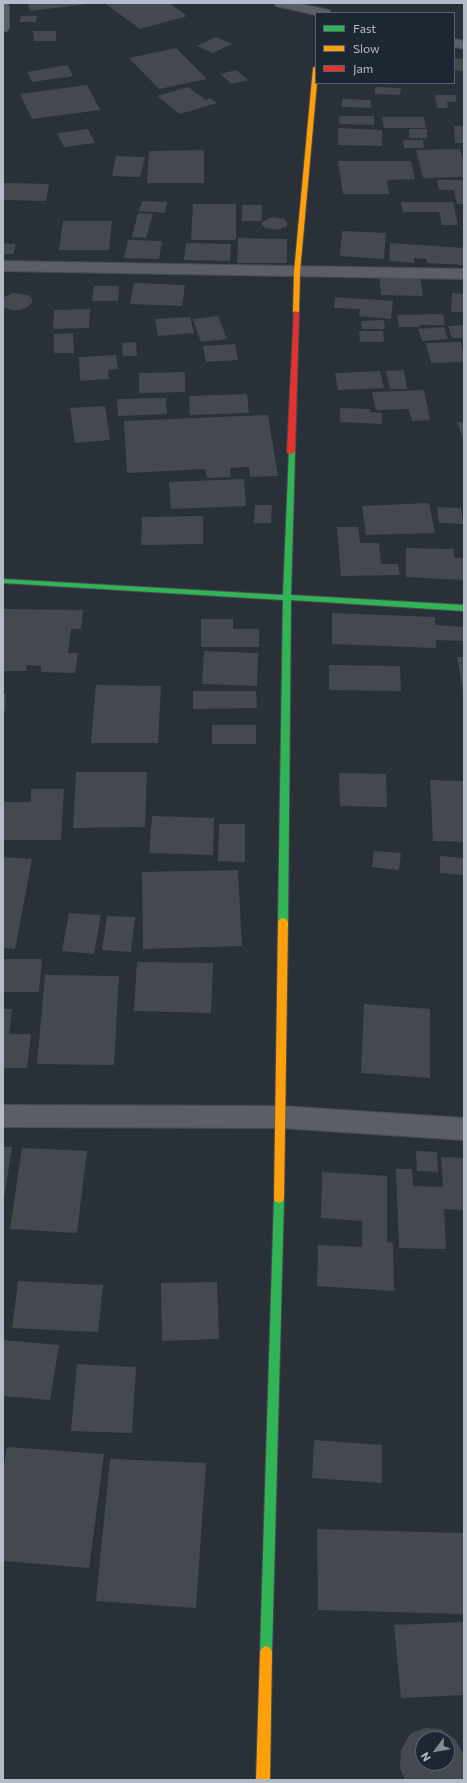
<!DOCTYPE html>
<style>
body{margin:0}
#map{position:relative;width:467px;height:1783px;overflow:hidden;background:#2a3038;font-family:Commissioner,sans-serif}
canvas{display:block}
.frame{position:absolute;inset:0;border:4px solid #b4bcc9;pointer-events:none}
.legend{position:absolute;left:315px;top:12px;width:140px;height:72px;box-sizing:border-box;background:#1d2633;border:1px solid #59626f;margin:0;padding:5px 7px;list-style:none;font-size:12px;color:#b4bcc9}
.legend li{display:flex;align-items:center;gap:8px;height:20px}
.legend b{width:20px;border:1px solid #59626f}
.north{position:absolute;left:415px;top:1731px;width:40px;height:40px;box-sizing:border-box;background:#1d2633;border:1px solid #59626f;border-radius:50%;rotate:238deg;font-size:11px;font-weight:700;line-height:16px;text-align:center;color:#b4bcc9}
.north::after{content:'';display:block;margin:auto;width:14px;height:18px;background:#848b96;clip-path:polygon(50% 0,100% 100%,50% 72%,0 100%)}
</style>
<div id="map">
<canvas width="467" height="1783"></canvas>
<div class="frame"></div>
<ul class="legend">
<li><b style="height:5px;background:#30b455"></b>Fast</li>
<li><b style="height:5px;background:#ff9f0a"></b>Slow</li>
<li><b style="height:5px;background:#e5322d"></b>Jam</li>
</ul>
<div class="north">N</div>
</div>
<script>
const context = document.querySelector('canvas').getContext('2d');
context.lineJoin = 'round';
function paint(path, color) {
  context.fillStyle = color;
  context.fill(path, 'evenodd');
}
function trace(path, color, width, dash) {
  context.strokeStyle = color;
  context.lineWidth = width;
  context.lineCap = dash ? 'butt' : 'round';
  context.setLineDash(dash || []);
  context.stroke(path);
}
paint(new Path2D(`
 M27 3H86L87 4 31 11Z
 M169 3 187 16 140 29 106 4Z
 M21 16H37L36 22H20Z
 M33 31H56V41H34Z
 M216 37 232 44 213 53 197 46Z
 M176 48 207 79 159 89 129 58Z
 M454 58 464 59V71L454 70Z
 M67 65 73 76 32 82 27 72Z
 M236 70 248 80 232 84 220 74Z
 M87 85 100 110 32 119 20 94Z
 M188 87 206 100 210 98 217 103 180 114 157 96Z
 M375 87 401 88 400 95 375 94Z
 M435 95H455L457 102H447L448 108H437Z
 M342 99 371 100V108L342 107Z
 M339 116H374V125L339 124Z
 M382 117H424L426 128H384Z
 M454 126H464V143H455Z
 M338 128 382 130V146L338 145Z
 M88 129 95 143 64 147 57 133Z
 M409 129H427V138H409Z
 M403 140H423L424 148H404Z
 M460 149 464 164V177L423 178 416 150Z
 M204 150V183H147L149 151Z
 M116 156 145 157 140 177 112 176Z
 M338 161H411L415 179 387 180 389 194H343Z
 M437 180H464V204H457L454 190H439Z
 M3 183 49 184 46 201 3 200Z
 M142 201 167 202 165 213 139 211Z
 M401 202H453L458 225H442L439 212H403Z
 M193 204H236V240H191Z
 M242 205H262V221H242Z
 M138 213 153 214 146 238 132 237Z
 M272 217 284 219 287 222V226L278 230 265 228 262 225V222Z
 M63 221H112L109 250H59Z
 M342 231 386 233 384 259 340 256Z
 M238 238 287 239V263H237Z
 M128 240 162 241 159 259 124 258Z
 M3 243 16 244 13 254H3Z
 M186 243 231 244 230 261 184 260Z
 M390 243 464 248V265L427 263V259L414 258V263L389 261Z
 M379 276H420L423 296 381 295Z
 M134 283 185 285 182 306 130 304Z
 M94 286H119L118 301H92Z
 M12 293 28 295 32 299V303L27 307 20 310H12L5 308 3 307V298Z
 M452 293 464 294V312H451Z
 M335 297 393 301 391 319 359 316 360 309 334 308Z
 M90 309 89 328 53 329 54 310Z
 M443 314 445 325H419L420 327H399L397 315Z
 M218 316 227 339 201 342 193 319Z
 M190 317 194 333 158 336 155 319Z
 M384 320 385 329H362L361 321Z
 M464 325V338H452L448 326Z
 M444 327 448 339 422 341 418 329Z
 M359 331H383L384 342H360Z
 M73 333 74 353H54V334Z
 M136 342 137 356H123L122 343Z
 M461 342 464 362 431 363 426 343Z
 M235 344 238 360 206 362 203 346Z
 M116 355 118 369 108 370 109 379 80 381 79 357Z
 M404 370 407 389H390L386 371Z
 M380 371 384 388 338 390 335 373Z
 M185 372V392L139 393V373Z
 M424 390 430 420 412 421 409 409 376 410 372 392Z
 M247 394 249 413 190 415 189 396Z
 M166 398 167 414 118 416 117 399Z
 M105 406 110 440 75 443 70 408Z
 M340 408 370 409 369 412 382 413V424L340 422Z
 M268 415 278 476 250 477 249 467 230 468 231 477 207 478 205 469 127 473 124 421Z
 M457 422H464V441Z
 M244 479 246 506 171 509 169 482Z
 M429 503 435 533 366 535 362 506Z
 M255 505H272L271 523H254Z
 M437 507 461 508 463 524 439 523Z
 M203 516V544L141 545 142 517Z
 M337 527H358L360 543H379L381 564H398L400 575 341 576Z
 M406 548 454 549V558H464V580L406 577Z
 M3 609 83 610 81 629H71L68 653H78L75 673 41 672V666L27 665 26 671H3Z
 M332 613 435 617V625L463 627 464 641 436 640V648L332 644Z
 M201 619H233V629H259V647H201Z
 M204 651 258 653 257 686 202 684Z
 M457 657H464V692H463Z
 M329 665 400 666 401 691 329 690Z
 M96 685 161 686 158 743H91Z
 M193 691H256L257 708 193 709Z
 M3 694H6L5 711H3Z
 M212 725H256V744H212Z
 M76 772H147L145 827 73 828Z
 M339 773 386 774 387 807 340 806Z
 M430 780 464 781V842L433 841Z
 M31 789H64L61 840H3V802H31Z
 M152 816 214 818 213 855 149 853Z
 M219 824H245V862L218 861Z
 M374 851 401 853 399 870 372 867Z
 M440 856 464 858V875L440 873Z
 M3 857 32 859 15 949 3 948Z
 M238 870 242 946 143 949 142 872Z
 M69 913 101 915 94 954 62 951Z
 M107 916 135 917 131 952 102 950Z
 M3 959H42L39 992H3Z
 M137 962 213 963 211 1013 134 1011Z
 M45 975 119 976 114 1065 37 1064Z
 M364 1004 430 1009V1078L361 1073Z
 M3 1009H12L9 1034H31L27 1068H3Z
 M3 1147H12L4 1198H3Z
 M22 1148 87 1151 77 1233 10 1229Z
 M416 1151 437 1152 438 1172 417 1171Z
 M441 1157 463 1158 464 1170V1210L444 1209 446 1249 399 1248 396 1169H412L413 1186 443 1187Z
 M322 1172 387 1176V1242L393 1243 394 1291 317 1286 318 1245 362 1247V1221L321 1218Z
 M18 1281 103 1285 98 1332 12 1328Z
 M217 1282 219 1339 162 1341 161 1283Z
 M3 1340 59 1345 50 1400 3 1396Z
 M77 1364 136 1367 132 1433 71 1431Z
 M314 1440 382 1445V1483L312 1478Z
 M7 1447 104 1454 89 1568 3 1561V1471Z
 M110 1459 206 1463 196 1608 96 1601Z
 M317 1529 464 1533V1614L318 1610Z
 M464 1622V1695L401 1698 394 1625Z
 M424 1728 441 1729 456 1740 464 1756V1776L462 1780H405L400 1768 401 1750 410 1734ZM423 1739H447V1763H423Z`), '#444950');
const street = new Path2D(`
 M3 3H7L9 6V28L7 31 3 32Z
 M274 3H297L329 10 331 13H316V15L276 6Z
 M454 39 464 41V49L454 47Z
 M3 261 464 269V279L3 271Z
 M3 1105 281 1106 464 1118V1140L281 1128 3 1127Z`);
const fast = new Path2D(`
 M289 450H291L295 452 291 595 464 605V611L291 600 288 922 286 925H280L278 922 283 600 3 583V579L283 595Z
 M279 1193 283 1195 284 1198 272 1652 270 1656 266 1658 262 1656 260 1652 274 1198 275 1195Z`);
const slow = new Path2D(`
 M316 66V83H317L300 272 299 312 296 314 293 312 294 272 313 68Z
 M283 918 286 919 288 922 284 1198 283 1201 279 1203 275 1201 274 1198 278 922 280 919Z
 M266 1646 270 1648 272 1652 270 1780H256L260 1652 262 1648Z`);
const jam = new Path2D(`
 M294 311 299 312 295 452 291 454 287 452Z`);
trace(street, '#484c53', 2);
trace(fast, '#484c53', 2);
trace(slow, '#484c53', 2);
trace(jam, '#484c53', 2);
paint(street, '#5a5e66');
paint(fast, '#30b455');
paint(slow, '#ff9f0a');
paint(jam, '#e5322d');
</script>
